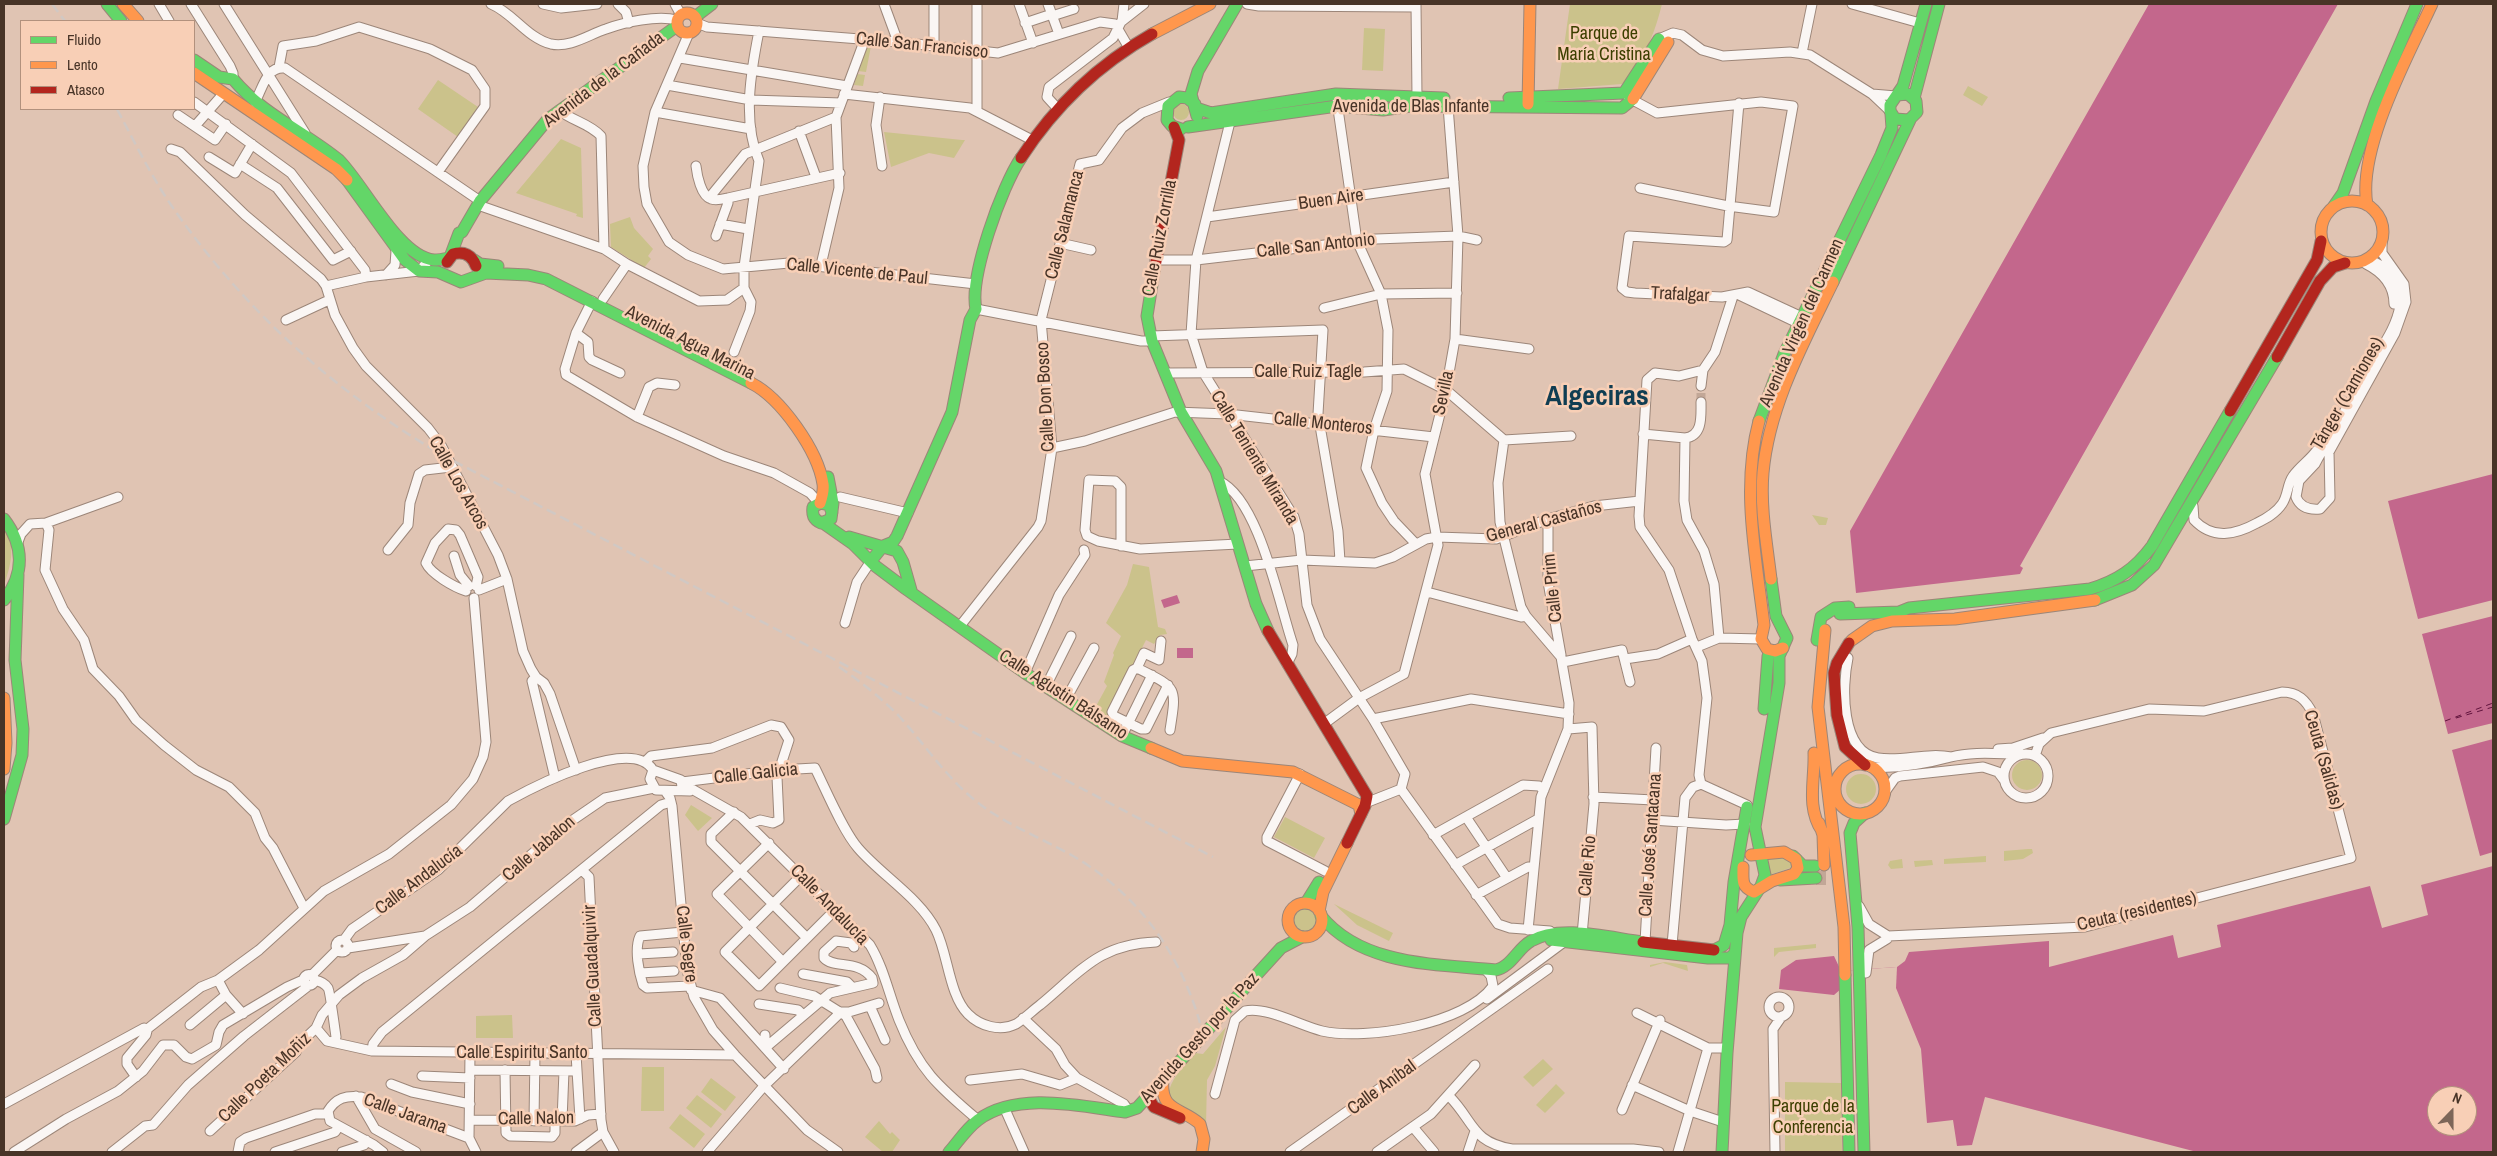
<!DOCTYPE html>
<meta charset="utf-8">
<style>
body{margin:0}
#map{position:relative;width:2497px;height:1156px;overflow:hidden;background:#e0c4b3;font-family:"Archivo Narrow",sans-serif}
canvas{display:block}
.frame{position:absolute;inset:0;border:5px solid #483427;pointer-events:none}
.legend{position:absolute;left:20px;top:20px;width:175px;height:90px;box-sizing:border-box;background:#f8cfb6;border:1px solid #b2917d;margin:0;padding:6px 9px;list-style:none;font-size:15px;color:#483427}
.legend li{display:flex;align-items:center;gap:10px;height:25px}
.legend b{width:25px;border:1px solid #b2917d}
.north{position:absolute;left:2427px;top:1086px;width:50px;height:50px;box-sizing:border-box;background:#f8cfb6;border:1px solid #b2917d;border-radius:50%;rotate:22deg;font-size:14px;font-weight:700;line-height:20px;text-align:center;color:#483427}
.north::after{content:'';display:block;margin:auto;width:18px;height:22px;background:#7d6658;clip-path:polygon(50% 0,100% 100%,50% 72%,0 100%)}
</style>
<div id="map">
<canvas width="2497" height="1156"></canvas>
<div class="frame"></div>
<ul class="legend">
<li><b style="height:6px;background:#63d668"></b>Fluido</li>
<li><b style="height:6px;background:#ff974d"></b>Lento</li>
<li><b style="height:6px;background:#b3261e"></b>Atasco</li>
</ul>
<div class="north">N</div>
</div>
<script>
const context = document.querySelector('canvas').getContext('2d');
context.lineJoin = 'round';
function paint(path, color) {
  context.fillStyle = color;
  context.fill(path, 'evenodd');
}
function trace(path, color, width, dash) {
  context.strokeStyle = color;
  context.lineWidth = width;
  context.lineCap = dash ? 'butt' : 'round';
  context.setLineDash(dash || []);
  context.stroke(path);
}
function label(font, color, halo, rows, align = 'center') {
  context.font = font + ' "Archivo Narrow",sans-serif';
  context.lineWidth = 5;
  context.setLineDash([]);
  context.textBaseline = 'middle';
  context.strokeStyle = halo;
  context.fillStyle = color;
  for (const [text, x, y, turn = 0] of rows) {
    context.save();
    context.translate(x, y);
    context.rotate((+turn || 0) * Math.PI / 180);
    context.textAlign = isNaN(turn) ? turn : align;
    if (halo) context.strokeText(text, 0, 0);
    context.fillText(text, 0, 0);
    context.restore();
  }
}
paint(new Path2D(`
 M1570 4H1662C1655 32 1643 65 1622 84L1558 89Z
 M1364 28 1385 29 1383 71 1362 70Z
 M867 45 871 46 866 72 858 71Z
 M857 74 865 75 863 86 854 85Z
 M438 80 478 107 458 137 418 109Z
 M1968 86 1988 97 1982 106 1963 95Z
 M1173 112a8 8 0 1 1 16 0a8 8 0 1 1-16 0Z
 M884 132 962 140H965L954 158 929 153 891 167Z
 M561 139 581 148 583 218 576 216 577 214 516 193Z
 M630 217 634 228 653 249 648 256 651 259 644 268 611 247 610 224Z
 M1812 515 1828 518 1826 525H1819Z
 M4 530C17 544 10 568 4 585Z
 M1133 564 1149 567 1158 627 1165 629 1167 634 1160 635 1154 644 1146 640 1109 714 1101 720 1095 708 1107 686 1104 682 1114 655 1113 653 1121 636 1106 623 1127 585Z
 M2012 775a15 15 0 1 1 30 0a15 15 0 1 1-30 0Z
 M1846 789a15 15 0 1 1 30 0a15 15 0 1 1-30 0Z
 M691 805 712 818 698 831 685 815Z
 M1285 817 1325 838 1314 858 1274 837Z
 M2028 849H2032L2033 853 2023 859 2004 861V851Z
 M1986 856V862L1944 864V859Z
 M1789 857 1793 867 1769 875 1768 858Z
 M1902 859 1903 868 1891 869 1888 865 1890 861Z
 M1932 860 1933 865 1915 867 1914 861Z
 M1334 904 1393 933 1389 941 1357 925Z
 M1294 920a11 11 0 1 1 22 0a11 11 0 1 1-22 0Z
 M1816 944V948L1779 952 1774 957V948Z
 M1665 962 1687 965 1688 971 1663 963 1650 967V965Z
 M512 1015 513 1038H476V1016Z
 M1226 1027 1215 1066 1207 1080 1206 1125 1167 1098C1171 1078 1182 1067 1195 1053L1203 1054Z
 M1543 1059 1553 1069 1533 1087 1523 1077Z
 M642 1067H664V1111H641Z
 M711 1078 736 1097 725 1111 701 1092Z
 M1785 1082 1841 1083 1842 1152H1785Z
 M1556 1084 1565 1093 1545 1113 1536 1105Z
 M697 1095 722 1114 711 1128 686 1108Z
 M680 1114 705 1134 694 1148 669 1128Z
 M879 1121 890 1134 892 1132 900 1140 892 1152H883L865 1137Z`), '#cbc28b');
paint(new Path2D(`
 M2149 4H2338L2020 566 2023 568 2020 574 1856 593 1850 531Z
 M2493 474V600L2418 619 2388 501Z
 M1177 595 1180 603 1164 608 1161 600Z
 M2493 616V723L2448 734 2422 634Z
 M1177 648H1193V658H1177Z
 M2493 739V852L2480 856 2452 750Z
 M2493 866V1152H2197L1985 1097 1972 1145 1957 1146 1953 1120 1927 1123 1921 1049 1896 988H1842L1834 995 1779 989 1781 970 1796 960 1834 956 1841 971 1897 967 1905 961 1909 952 2049 941V967L2173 935 2178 958 2221 947 2217 925 2370 886 2382 928 2428 915 2421 885ZM2437 1096H2467V1126H2437Z`), '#c3678c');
paint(new Path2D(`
 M1897 967 1896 988H1842L1841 971Z`), '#e0c4b3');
trace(new Path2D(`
 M2456 718 2493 707
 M2445 721 2493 703`), '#61143d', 1, [6, 5]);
trace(new Path2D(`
 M1701 402V386`), '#c2a797', 9, [9, 4.5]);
trace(new Path2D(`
 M1816 878H1826`), '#c2a797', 14, [14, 7]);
const street = new Path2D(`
 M159 4 169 21
 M191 4 230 66 233 73V79
 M224 4 305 133
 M491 4C513 13 527 38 551 44 570 48 588 35 606 29 625 22 657 15 677 20
 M543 4 561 8 597 4
 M618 4 626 12 629 23
 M675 4 681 15
 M884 4 898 42
 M1019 4 1033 43
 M1048 4 1059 34
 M1247 4 1259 6 1416 7
 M1416 4 1417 97
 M1852 4 1920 23
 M1052 16 1074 9
 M1122 21 1124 4
 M697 23 707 27 898 42 998 53 1100 22 1115 24 1129 48
 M1025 23 1052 14
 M689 33 655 112 643 166 644 187 647 204 669 242 688 255 723 269 789 263 976 284
 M1659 39 1673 33 1682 35 1702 50 1723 56 1790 52 1810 55 1872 94 1890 111
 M934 46V4
 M1802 53 1812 4
 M680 58 847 86
 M279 67 283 46 316 41 359 27 430 49 472 70 485 89V106L438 172
 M667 85 751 100 841 103
 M844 94 970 108 1032 140
 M1872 94 1896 96
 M880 97 876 125 882 166
 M1629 98 1657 113 1761 102 1793 106 1774 212 1728 206 1640 188
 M194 102 291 173 365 270 366 277
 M255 102C263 88 266 66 285 68L480 201
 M1337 102 1357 241 1381 294 1388 330 1387 391 1374 430 1366 468 1382 503 1394 521 1415 543
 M1739 103 1727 240 1724 242 1629 236 1622 288 1627 292 1635 293 1722 297 1748 292 1802 317
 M1058 109 1047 97 1049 87 1113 38 1121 22 1144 4
 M559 110C572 121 589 123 601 136L604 249
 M977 111V4
 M655 112 751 129
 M178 115 215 140 226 124
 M1230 122 1196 260 1191 334 1203 372 1294 517 1299 534 1307 605 1320 639 1373 719 1405 774 1401 789 1368 802 1365 806
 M195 126 224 93
 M799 131 816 177
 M171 149 180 152 245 215 321 279 326 286 335 315 353 348 366 366 428 428 441 445 498 555 507 579 523 651 531 669 536 677 544 683 550 694 576 770
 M209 157 235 173 252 144
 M240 164 277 188 333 260 351 251
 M696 166C697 175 701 196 711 199 716 201 723 199 728 198L840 173
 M709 198 745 154 836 117
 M478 205 604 249 627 264 603 299
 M1207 217 1454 182
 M720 224 748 229
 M716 236 728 203V198
 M1060 243 1091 250
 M1155 260H1196L1376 239 1458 236 1477 240
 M2366 260C2386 263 2403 284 2400 305 2397 327 2381 348 2370 367 2352 399 2333 431 2315 464L2299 481 2296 497C2300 507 2309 510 2320 509L2330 498 2329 452 2395 333 2406 302 2404 284 2382 253V241
 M627 264 699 301 727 300 744 288
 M2366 264C2382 272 2394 285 2394 304
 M821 265 839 188 836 117 865 39
 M386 275 395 265 396 251
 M326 286 366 277 419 271 429 260
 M1739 295 1802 325
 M1733 296 1715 352 1703 370 1679 376 1655 373 1647 380 1639 516 1640 527 1669 570 1692 639 1702 661 1707 698 1699 775 1701 784 1747 805
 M592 301 576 333 565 369 566 375 637 417 724 456 774 473 810 493 819 503
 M1324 308 1381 294 1457 293
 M976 309 1141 341H1152
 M286 320 329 300
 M576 333 588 342 589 357 592 360 620 373
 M1151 336 1323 330 1318 414 1338 531 1340 561
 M1455 339 1529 349
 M734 352 750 311 751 302 744 288V267L759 161C742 121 751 71 759 31
 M1166 373 1364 372 1404 369 1446 390 1504 440
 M1701 386 1703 370
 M637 417 649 387 657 383 675 385
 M1643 434 1685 438C1703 436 1701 416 1701 402
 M1685 438 1684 501 1687 520 1704 551 1714 584 1719 638
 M1504 440 1498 483 1500 522 1521 607 1526 616 1561 657 1569 703 1568 729 1541 797 1528 930
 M1504 440 1571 436
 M1052 448 1085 441 1175 412 1228 414 1434 437
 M1219 481C1259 499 1279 604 1293 645L1292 654 1287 664
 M840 497 908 513
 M2193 506 2194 520C2213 540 2235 535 2257 523 2267 518 2276 513 2282 504 2288 496 2287 484 2293 476 2300 466 2310 460 2317 450
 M1548 519V582L1561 655
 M46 523 49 530 45 570 63 609 84 640 93 669 119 696 136 720 164 745 196 770 229 787 255 813 265 838 273 848 304 908
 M18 542 21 534 30 524 46 523 118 497
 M1121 546V487L1115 481 1089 480 1085 530 1087 536 1098 541 1140 549 1238 544
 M388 550 408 525 410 503 419 474 425 470 451 467
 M454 556 460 575 469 586
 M1245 566 1302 560 1375 563 1393 557 1426 539 1437 537 1496 539 1548 519 1594 506 1640 501
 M479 590 507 579
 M466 591C454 587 431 574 426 563L435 543 448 529 456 530 460 535 478 577 476 586
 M1427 592 1521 617 1526 616
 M845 623 857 582 871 561
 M960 626 1038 527 1041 521 1052 448 1041 320 1080 164 1099 160 1122 128 1142 113 1169 102
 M1161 641 1159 660 1144 653 1137 668C1177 688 1177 686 1170 730
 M1697 647 1719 638 1761 639
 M1848 658C1842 686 1840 752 1878 758 1902 762 1927 752 1951 757
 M1625 659 1658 654 1692 639
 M1563 662 1622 650 1630 682
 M1137 668 1133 670 1112 712 1114 716 1141 729H1146L1168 685
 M1025 673 1059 595 1085 555 1084 550
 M536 677 532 681 555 778
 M1046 686 1071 636
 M1066 699 1094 648
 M1373 719 1471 699 1569 714
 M1325 723 1359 698 1404 674 1438 545 1425 474 1446 390 1455 339 1458 236 1448 106
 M1568 729 1592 727 1594 804 1582 935
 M1122 736 1152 675
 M1998 749 2013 748 2043 738
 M2004 776a22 22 0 1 1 44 0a22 22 0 1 1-44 0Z
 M646 761 651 756 712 748 771 725 781 727 789 740 777 777 779 820 773 823 760 820 750 824
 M1870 767C1898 769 1925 764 1951 757 1973 751 1998 754 2021 754
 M653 770 650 779 656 790 690 791
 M653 770 681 780 682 787
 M1300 774 1267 837V841L1325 871
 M682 782 779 770 815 768C826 790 843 831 858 848 881 875 920 898 936 930 948 954 949 995 968 1014 980 1026 1000 1032 1016 1024 1024 1019 1032 1011 1040 1005 1081 971 1099 944 1156 942
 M683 784 741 817 870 945C884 968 889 995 899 1020 919 1070 938 1086 978 1120
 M1401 789 1498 924 1510 928 1550 931
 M665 791 670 798 672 806 687 970 694 997 713 1030 735 1055 807 1130 838 1152
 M1885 792 1895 778 1900 776 1983 767 1998 772 2004 780
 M1593 797 1654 800
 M734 812 711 834V842L807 938
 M1466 817 1507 878
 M1652 820 1726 825 1745 824
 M1433 835 1523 785 1539 786 1544 790
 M769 843 717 894 783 962
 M1455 865 1538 819
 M582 870 589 877 601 1120 603 1132 614 1152
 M801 876 725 952 759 986 835 910
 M1476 895 1528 867H1534
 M1859 906 1869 924 1888 936 1887 939 1869 950 1866 973
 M683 932 640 936C634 949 639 973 643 985L647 988 690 986
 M1888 936 2085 927 2351 858 2313 714C2306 700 2298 692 2282 692L2204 711 2149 709 2051 733 2039 744 2035 756
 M336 946a6 6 0 1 1 12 0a6 6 0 1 1-12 0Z
 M344 940 352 929 438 870 508 801C535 786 632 736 653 770
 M1645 942 1656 748
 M1672 945 1685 798 1693 787 1701 784
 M348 948 425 936
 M639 954 673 952
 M640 973 674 971
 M313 974 337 950
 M803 974 847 982 851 986
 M303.5 980a5.5 5.5 0 1 1 11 0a5.5 5.5 0 1 1-11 0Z
 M218 980 226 995 243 1014
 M314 980C319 981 325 983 328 988 330 991 335 1030 336 1037
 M780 988 814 996 846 1016 875 1069 877 1078
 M691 990 720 998 784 1069
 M1769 1007a10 10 0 1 1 20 0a10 10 0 1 1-20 0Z
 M1487 999 1564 942
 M759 1004 798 1010 803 1015
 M870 1006 885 1040
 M1637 1013 1708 1048H1723
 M1023 1018 1056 1049 1065 1065 1077 1078 1124 1104 1129 1111
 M190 1025 226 995
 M316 1028 327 1041 372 1051 735 1055
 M146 1030 201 987 218 980 259 950 324 891 389 854 451 805 473 779 483 757 486 742 474 598
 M765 1048 830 993 873 983 872 978C858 959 834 969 824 958V952L836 941 851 943 854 947
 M765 1048V1035
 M372 1051 373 1044 382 1032 661 805 671 802
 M470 1053 469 1138 476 1152
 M576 1054 580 1119
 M470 1070 577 1071
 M505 1070 506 1133 510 1136 552 1137 555 1133V1121
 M422 1076 470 1078
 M970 1080 1022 1074 1060 1085 1077 1078
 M391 1084 412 1092 470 1104
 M1632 1085 1690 1111 1723 1122
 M1215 1094 1235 1020 1245 1011C1266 1006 1301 1026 1322 1031 1366 1041 1466 1024 1493 986L1491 976 1485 969
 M356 1096 375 1129 416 1152
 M1449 1096C1474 1121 1471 1142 1512 1149H1633L1659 1152
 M4 1104 144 1028 147 1031 146 1035 127 1058V1064L136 1077
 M1004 1107 1024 1152
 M1622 1110 1660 1020
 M470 1120 575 1121 588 1115 601 1114
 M534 1121 535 1053
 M562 1121 564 1071
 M1413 1127 1434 1152
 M210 1131 296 1052 299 1044 316 1028 322 1015 339 995 362 978 403 955 425 936 470 907 567 824 605 798 654 788
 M14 1152 66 1119 118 1091 143 1071 163 1045H174L186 1057 192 1059 216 1045 219 1032 223 1025 287 987 305 979
 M112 1152 145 1126 153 1125 188 1085 244 1036 307 987
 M238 1152 240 1142 246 1138 315 1114H328
 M275 1152 335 1132 339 1126
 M342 1152 364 1145 366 1140
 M383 1152 374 1145 330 1121 328 1111C336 1098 346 1095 361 1097L469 1138
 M576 1152 603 1132
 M707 1152 764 1086 841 1012H849L879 1003
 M1290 1152 1548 969
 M1377 1152 1431 1114 1475 1065
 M1468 1152 1475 1131
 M1678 1152 1708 1048
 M1775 1152 1773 1029 1782 1016`);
const fast = new Path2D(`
 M107 4 121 21
 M695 17 712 4
 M194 60 219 77 233 79C262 114 305 132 339 160 364 185 399 257 434 260 438 260 444 259 449 258
 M1897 95 1908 94 1916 101 1917 112 1909 120 1895 119 1890 111V105L1903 86 1926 4
 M1509 98 1624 93 1659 39
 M1914 98 1939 4
 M1196 108 1211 113 1336 94 1444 98
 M1197 116 1191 94 1198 71 1237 4
 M1188 127 1337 106 1383 110 1411 106 1622 108 1633 99
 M1181 129 1172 126 1167 120 1168 106 1179 97 1187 98 1195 104
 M347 180 405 260 419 271 438 272 461 282 486 273 528 275 546 279 751 383
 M2334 206 2343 193 2376 101 2417 4
 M450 257 459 233 462 232 480 201 548 119 677 26
 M474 260 480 264 498 266
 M1154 272 1147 316 1152 341 1181 412 1216 471 1256 604 1268 631
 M1833 282 1910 120
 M1759 421 1784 354 1881 155 1892 128 1891 114
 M828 477 833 503 831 519 821 523C813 519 812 515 813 507L820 503 829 505 832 512
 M4 519C24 545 25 574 4 600
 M823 523 853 544 874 565 906 589 1025 673 1122 736 1151 748
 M849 537 897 551 903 562 911 590
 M871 561 883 546 893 542 897 536 952 412 970 320 976 309C969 277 1002 186 1021 158
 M2095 600 2132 585 2154 565 2277 357
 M1840 614 1899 612 1909 608 2090 589C2117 581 2135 569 2152 546L2230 411
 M1817 640 1821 617 1835 608 1849 607
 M1764 709 1768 656
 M4 819 22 755 23 729 15 660 18 575
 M1793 856 1803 866H1815
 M1780 880 1816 878
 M1306 903 1319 882
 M1321 916C1362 966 1436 964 1496 970 1511 967 1518 948 1531 941 1560 924 1610 938 1643 942
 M1551 940 1708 958H1730L1735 953
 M1714 950 1724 945 1730 925 1734 882 1747 807
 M1845 975 1849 1152
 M1250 982 1281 948 1302 937
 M949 1152C958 1142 966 1129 978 1120 1017 1091 1080 1106 1125 1112L1137 1108 1191 1049
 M1722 1152 1727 1053 1737 933 1741 917 1761 886 1765 875 1755 827 1779 683V656L1787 638 1776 616 1771 579
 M1864 1152 1858 927 1850 833 1854 823 1865 813`);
const slow = new Path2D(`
 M123 4 138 21
 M677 23a10 10 0 1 1 20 0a10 10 0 1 1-20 0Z
 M1152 34 1210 4
 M194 73 336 169 347 180
 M1633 99 1668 42
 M1528 104 1530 4
 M2321 232a31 31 0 1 1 62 0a31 31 0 1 1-62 0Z
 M2367 205C2357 149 2408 56 2432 4
 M751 383C781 398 818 451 823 484 824 490 822 497 820 503
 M1759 421C1741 488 1756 557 1764 625L1761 639 1767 649 1775 651 1783 648
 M1771 579C1767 545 1760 508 1763 473 1769 405 1804 342 1833 282
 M1825 630 1818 707 1844 927 1845 975
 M1852 640 1872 626 1892 621 1955 619 2095 600
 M4 698 6 743 4 769
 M1151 748 1182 761 1293 772 1359 805 1361 814
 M1814 753C1815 780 1806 807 1822 831
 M1835 789a25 25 0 1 1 50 0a25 25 0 1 1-50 0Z
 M1819 823 1823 835 1824 865
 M1743 867C1743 880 1741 887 1754 892L1772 881 1794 874 1798 868 1796 859 1784 852 1751 855
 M1288 920a17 17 0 1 1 34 0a17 17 0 1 1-34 0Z
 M1319 911 1323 892 1347 843
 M1163 1080C1160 1112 1181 1107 1200 1124L1204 1139 1202 1152`);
const jam = new Path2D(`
 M1021 158C1054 107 1099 64 1152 34
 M447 262 453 254C464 251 472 255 476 266
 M1154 272 1179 140 1174 127
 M2277 357 2320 281 2333 267 2345 263
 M2230 411 2317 260 2321 241
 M1268 631 1367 796 1365 806 1347 843
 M1849 643 1837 663 1834 673 1837 715 1845 747 1865 765
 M1643 942 1714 950
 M1148 1097 1154 1107 1180 1118`);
trace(street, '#9c8679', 11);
trace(fast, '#9c8679', 13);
trace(slow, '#9c8679', 13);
trace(jam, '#9c8679', 13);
trace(street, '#faf6f4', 9);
trace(fast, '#63d668', 11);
trace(slow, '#ff974d', 11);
trace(jam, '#b3261e', 11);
trace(new Path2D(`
 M52 4 65 21
 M117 109C134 141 150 174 171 205 243 309 336 394 446 457L1213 857
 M839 667C860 681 880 697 898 715 923 742 943 773 971 797 1001 823 1038 836 1073 856 1137 893 1180 953 1200 1023`), '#d1c8c3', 2.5, [10, 5]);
const fastBridge = new Path2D(`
 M1191 1049 1250 982`);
trace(fastBridge, '#9c8679', 13, []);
trace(fastBridge, '#63d668', 11);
label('18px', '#3c3f00', '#f8cfb6', [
 ["Parque de",1604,34],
 ["María Cristina",1604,55],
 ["Parque de la",1813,1107],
 ["Conferencia",1813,1128]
]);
label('18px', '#483427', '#f8cfb6', [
 ["Calle San Francisco",922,46,6],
 ["Avenida de la Cañada",604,80,-37],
 ["Avenida de Blas Infante",1411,107],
 ["Buen Aire",1331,200,-8],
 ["Calle Salamanca",1065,225,-76],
 ["Calle Ruiz Zorrilla",1160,238,-79],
 ["Calle San Antonio",1316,246,-6],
 ["Calle Vicente de Paul",857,272,6],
 ["Trafalgar",1680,295,3],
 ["Avenida Virgen del Carmen",1802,323,-66],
 ["Avenida Agua Marina",690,343,27],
 ["Calle Ruiz Tagle",1308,372],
 ["Sevilla",1444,393,-78],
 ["Tánger (Camiones)",2348,394,-60],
 ["Calle Don Bosco",1046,397,-93],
 ["Calle Monteros",1323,424,6],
 ["Calle Teniente Miranda",1254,458,59],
 ["Calle Los Arcos",458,483,61],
 ["General Castaños",1544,522,-15],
 ["Calle Prim",1553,588,-96],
 ["Calle Agustin Bálsamo",1063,695,33],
 ["Ceuta (Salidas)",2323,760,74],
 ["Calle Galicia",756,774,-6],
 ["Calle José Santacana",1651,845,-86],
 ["Calle Jabalon",539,849,-41],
 ["Calle Rio",1588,866,-85],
 ["Calle Andalucía",419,880,-37],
 ["Calle Andalucía",829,905,46],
 ["Ceuta (residentes)",2137,912,-13],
 ["Calle Segre",686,944,83],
 ["Calle Guadalquivir",593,966,-93],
 ["Avenida Gesto por la Paz",1200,1038,-48],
 ["Calle Espiritu Santo",522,1053],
 ["Calle Poeta Moñiz",265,1078,-44],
 ["Calle Aníbal",1382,1088,-36],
 ["Calle Jarama",405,1114,20],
 ["Calle Nalon",536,1119,-1]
]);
label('bold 28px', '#103d52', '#f8cfb6', [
 ["Algeciras",1597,397]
]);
</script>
